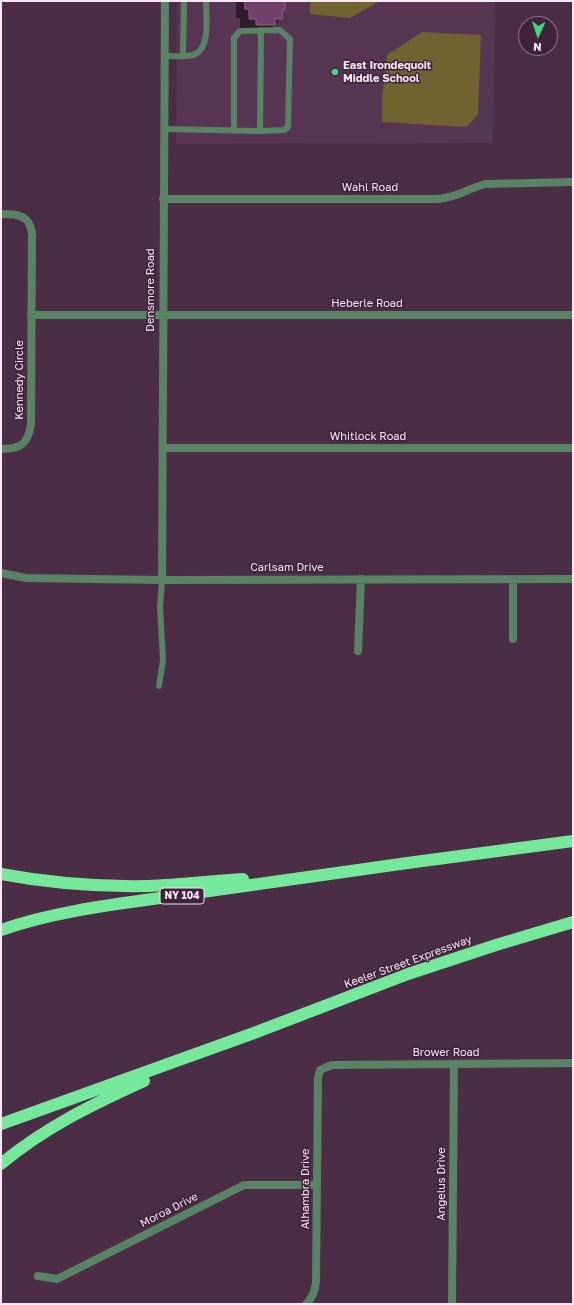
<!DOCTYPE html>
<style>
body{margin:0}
#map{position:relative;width:574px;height:1305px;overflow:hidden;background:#4b2d46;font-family:"Golos Text",sans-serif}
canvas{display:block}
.frame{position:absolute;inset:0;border:2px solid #fae7f6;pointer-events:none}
.north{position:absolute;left:518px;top:16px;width:40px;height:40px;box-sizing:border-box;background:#40233b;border:1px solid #8a7186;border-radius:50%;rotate:183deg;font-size:11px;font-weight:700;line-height:16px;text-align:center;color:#fae7f6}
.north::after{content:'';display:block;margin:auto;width:14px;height:18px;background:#3ed77d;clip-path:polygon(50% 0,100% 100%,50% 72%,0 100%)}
</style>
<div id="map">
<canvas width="574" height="1305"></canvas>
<div class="frame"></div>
<div class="north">N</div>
</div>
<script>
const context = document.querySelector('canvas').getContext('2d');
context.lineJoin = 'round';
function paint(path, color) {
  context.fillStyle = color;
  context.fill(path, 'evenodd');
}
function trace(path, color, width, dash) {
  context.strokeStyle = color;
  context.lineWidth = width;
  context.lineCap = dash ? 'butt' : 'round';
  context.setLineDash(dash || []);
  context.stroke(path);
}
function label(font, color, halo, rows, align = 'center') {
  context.font = font + ' "Golos Text",sans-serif';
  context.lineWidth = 3;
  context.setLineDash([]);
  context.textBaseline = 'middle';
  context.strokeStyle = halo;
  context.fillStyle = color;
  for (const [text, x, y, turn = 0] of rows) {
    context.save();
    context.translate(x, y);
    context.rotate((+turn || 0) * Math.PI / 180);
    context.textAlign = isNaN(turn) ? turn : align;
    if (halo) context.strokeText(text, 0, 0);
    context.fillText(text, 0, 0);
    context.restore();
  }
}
paint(new Path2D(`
 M177 1H495L493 143 176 144Z`), '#583552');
paint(new Path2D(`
 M310 1H380L350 18 310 14Z
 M422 32 481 35 478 115 466 127 382 122V98L387 55Z`), '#71622f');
paint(new Path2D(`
 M236 1H284V9L282 12 281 19 265 34H247V28H240V18H236Z`), '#0007');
const building = new Path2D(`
 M245 1H285V9H283L282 19H275V25H256V19H249V10L245 9Z`);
paint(building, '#72416b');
trace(building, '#866480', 1);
trace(new Path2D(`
 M183 55 184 1
 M165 56C174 56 184 57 193 55 211 50 206 16 206 1
 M164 129 260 131 284 130 288 127 290 39 280 30 240 31 234 38V131
 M260 131 261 30
 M159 686 163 660 160 606 162 580`), '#588364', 6);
trace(new Path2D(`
 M163 199H438C459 197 467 189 485 184L573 182
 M1 214C18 214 30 215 32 234L31 424C28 444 21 449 1 449
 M31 315H573
 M163 448H573
 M1 573 26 578 162 580 573 579
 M162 580 165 1
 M513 580V639
 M358 651 361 579
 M38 1276 57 1279 244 1185H316
 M306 1304C313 1298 315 1291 316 1282L318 1078 320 1070 332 1065H338L573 1063
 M452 1304 454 1065`), '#588364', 8);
trace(new Path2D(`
 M1 874C49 883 99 887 148 886 180 885 211 881 243 879
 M1 930C63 908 137 902 202 892 326 874 449 857 573 841
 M1 1124 254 1033 408 974 496 945 573 922
 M1 1164C44 1128 93 1104 144 1081`), '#75e89c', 12);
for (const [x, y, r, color] of [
 [335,72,4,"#3ed77d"]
]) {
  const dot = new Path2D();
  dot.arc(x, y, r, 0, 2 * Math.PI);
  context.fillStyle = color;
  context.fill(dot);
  trace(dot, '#40233b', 1.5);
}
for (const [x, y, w] of [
 [182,896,44]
]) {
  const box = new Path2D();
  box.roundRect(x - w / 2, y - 8, w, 16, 3);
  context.fillStyle = '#40233b';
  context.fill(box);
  trace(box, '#fae7f6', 1);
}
label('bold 10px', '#fae7f6', null, [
 ["NY 104",182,896]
]);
label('bold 11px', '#fae7f6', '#40233b', [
 ["East Irondequoit",343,66],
 ["Middle School",343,79]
], 'left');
label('11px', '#fae7f6', '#40233b', [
 ["Wahl Road",370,188],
 ["Densmore Road",151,290,-90],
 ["Heberle Road",367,304],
 ["Kennedy Circle",20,380,-90],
 ["Whitlock Road",368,437],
 ["Carlsam Drive",287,568],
 ["Keeler Street Expressway",408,962,-20],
 ["Brower Road",446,1053],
 ["Angelus Drive",442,1184,-90],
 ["Alhambra Drive",306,1189,-90],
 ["Moroa Drive",169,1210,-27]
]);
</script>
